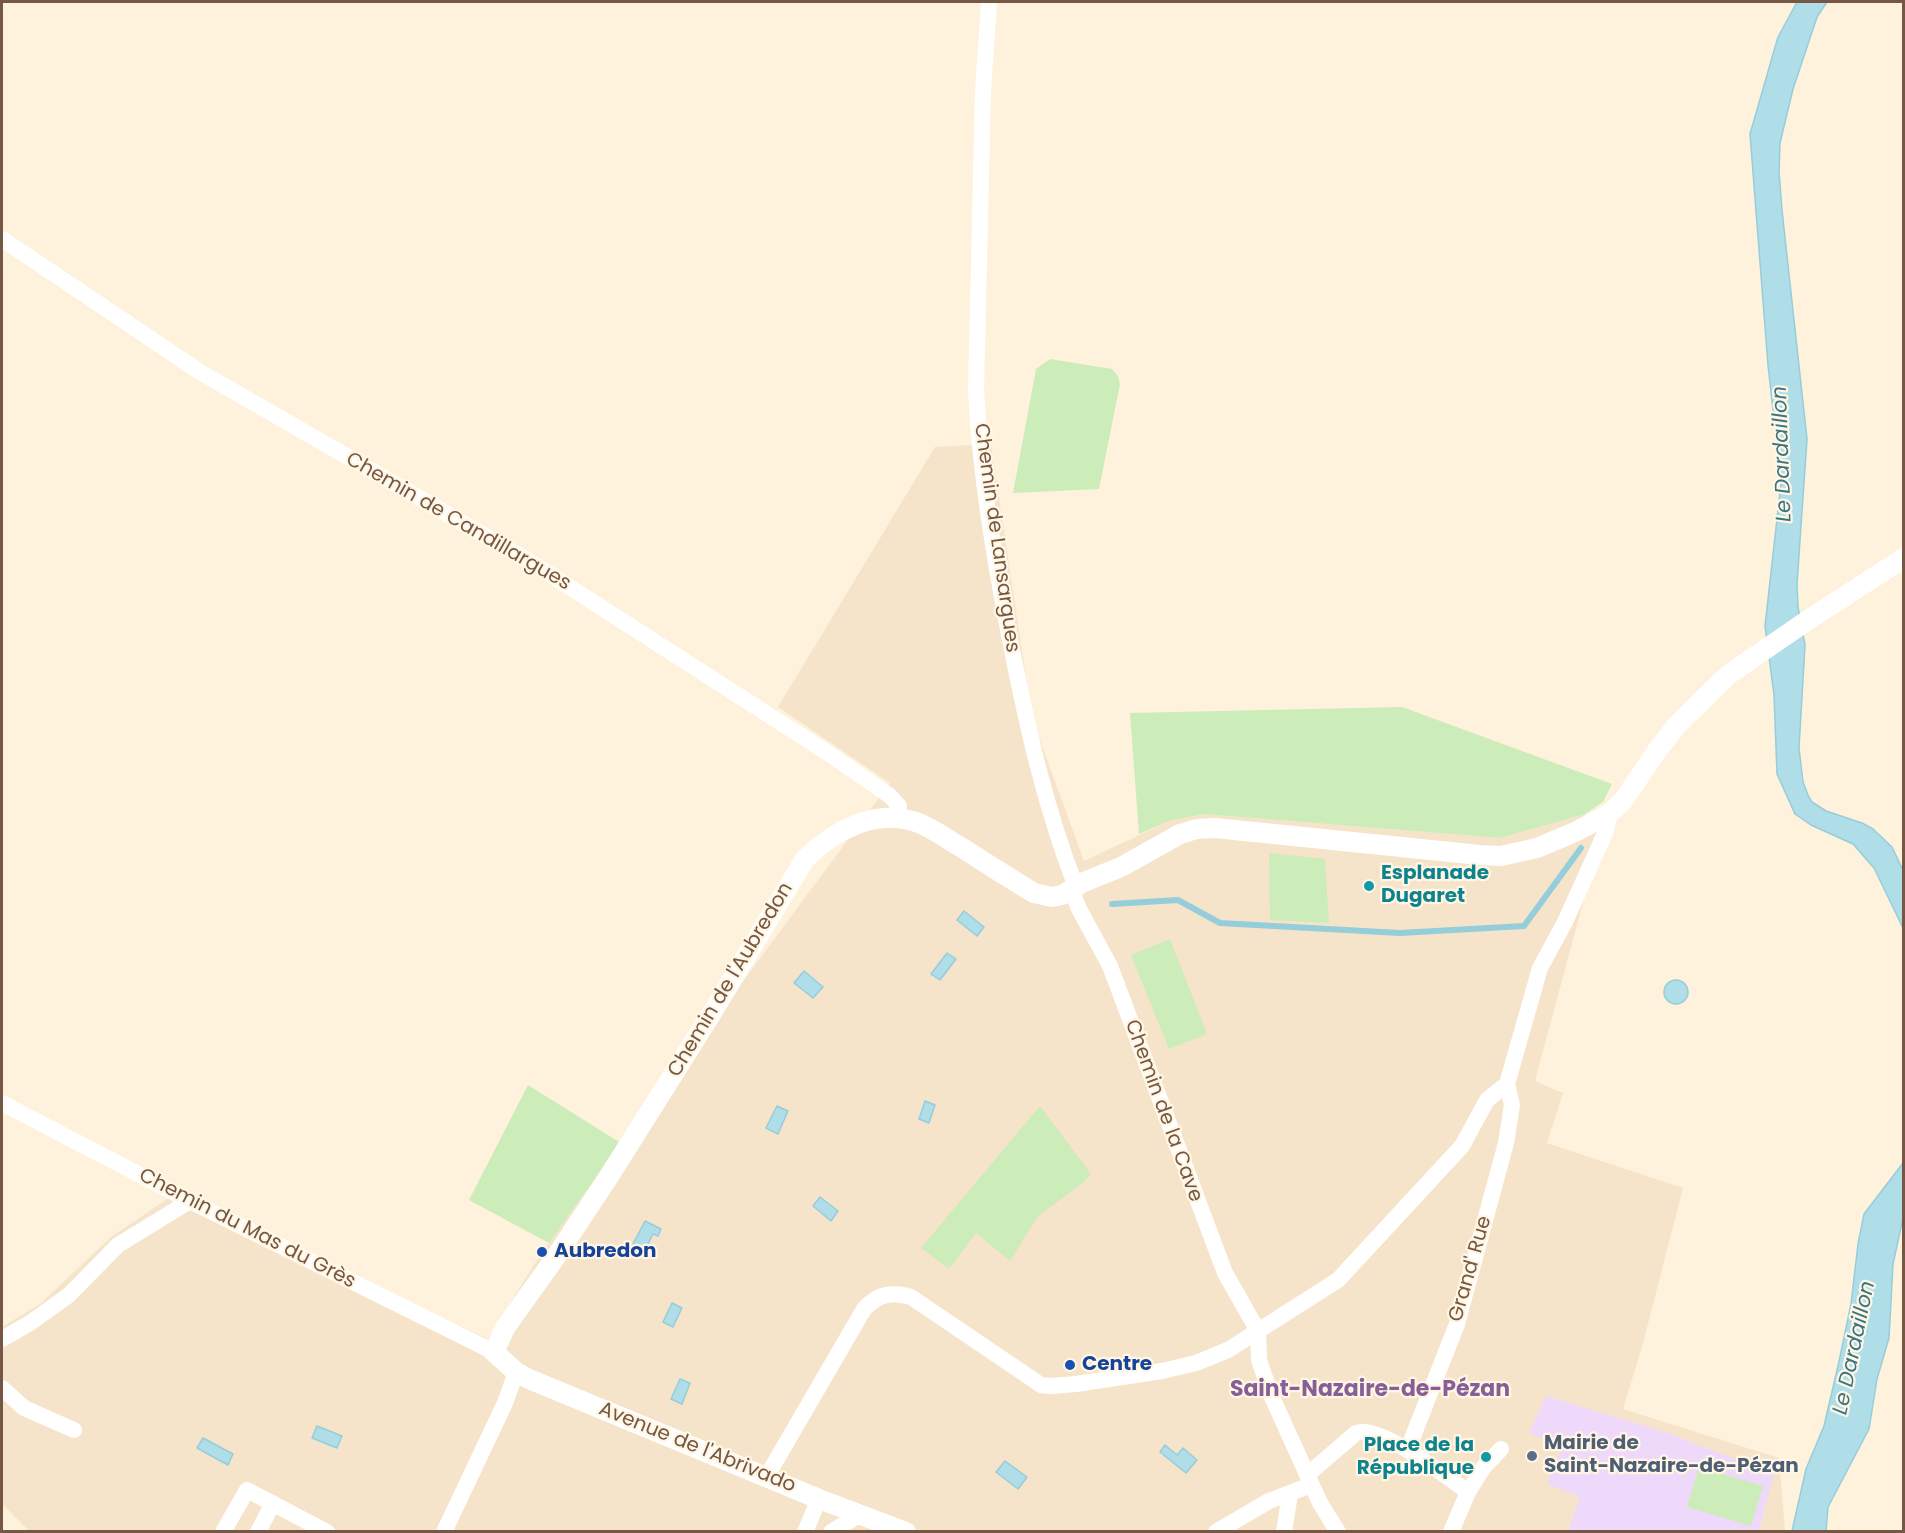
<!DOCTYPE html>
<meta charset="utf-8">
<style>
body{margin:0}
#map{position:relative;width:1905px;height:1533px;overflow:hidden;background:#fef2dc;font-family:Poppins,sans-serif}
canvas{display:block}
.frame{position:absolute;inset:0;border:3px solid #755744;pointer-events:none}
</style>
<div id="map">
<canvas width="1905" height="1533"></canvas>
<div class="frame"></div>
</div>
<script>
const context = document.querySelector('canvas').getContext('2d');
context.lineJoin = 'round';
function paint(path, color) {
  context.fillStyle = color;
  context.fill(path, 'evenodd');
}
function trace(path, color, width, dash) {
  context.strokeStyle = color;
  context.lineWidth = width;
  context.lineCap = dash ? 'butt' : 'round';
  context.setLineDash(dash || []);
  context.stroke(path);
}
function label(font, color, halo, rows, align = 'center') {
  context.font = font + ' Poppins,sans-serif';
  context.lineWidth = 4.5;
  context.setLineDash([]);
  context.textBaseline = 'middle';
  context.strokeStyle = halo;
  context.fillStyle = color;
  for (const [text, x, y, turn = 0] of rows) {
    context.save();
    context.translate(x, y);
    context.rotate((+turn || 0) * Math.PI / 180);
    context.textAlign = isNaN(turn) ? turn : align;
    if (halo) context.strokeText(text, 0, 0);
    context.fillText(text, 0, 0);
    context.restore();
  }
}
paint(new Path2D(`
 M991 444 1032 718 1084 861 1169 821 1203 814 1500 838 1585 814 1603 828 1535 1081 1563 1093 1547 1143 1683 1188 1642 1347 1623 1409 1779 1458 1785 1531 30 1532 2 1504V1327L40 1304 111 1237 176 1193 488 1339 542 1252 890 783 778 707 935 447Z`), '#f6e4ca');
paint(new Path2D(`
 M1546 1396 1662 1431 1774 1474 1759 1531H1568L1580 1497 1547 1484 1562 1447 1529 1433Z`), '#efd9fa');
paint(new Path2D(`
 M1050 359 1112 369 1118 376 1120 384 1099 489 1013 493 1036 369Z
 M1402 707 1612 784 1603 802 1585 814 1500 838 1203 814 1169 821 1139 834 1130 713Z
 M1269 853 1325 859 1329 923 1270 920Z
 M1170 939 1207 1034 1169 1049 1131 955Z
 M528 1085 619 1142 593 1182 549 1243 469 1200Z
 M1040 1106 1091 1174 1084 1182 1038 1216 1010 1261 976 1233 949 1269 921 1248Z
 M1699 1467 1763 1486 1751 1526 1687 1507Z`), '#ccecba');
const water = new Path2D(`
 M1797 2H1827L1817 17 1793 89 1780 143 1779 172 1782 210 1807 439 1797 584 1798 607 1805 645 1799 748 1803 782 1808 795 1812 802 1826 811 1862 823 1873 829 1892 847 1903 870V928L1874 868 1853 844 1811 825 1795 814 1777 774 1774 695 1765 626 1781 483 1768 365 1750 134 1778 37Z
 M964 911 984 927 977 936 957 920Z
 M947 953 956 959 940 980 931 974Z
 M804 971 823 987 813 998 794 983Z
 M1664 992a12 12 0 1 1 24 0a12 12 0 1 1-24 0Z
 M925 1101 935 1105 929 1123 919 1119Z
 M777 1106 788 1111 778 1134 766 1128Z
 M1903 1163V1218L1893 1264 1889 1338 1877 1379 1869 1429 1828 1507 1826 1531H1792L1806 1469 1824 1426 1838 1366 1851 1304 1858 1244 1864 1214Z
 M820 1197 838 1211 831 1221 813 1206Z
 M645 1221 661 1229 658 1236 653 1234 645 1250 633 1244Z
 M672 1303 682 1308 673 1327 663 1322Z
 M680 1379 690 1383 682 1404 671 1399Z
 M317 1426 342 1436 337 1448 312 1438Z
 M203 1438 233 1454 228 1465 197 1448Z
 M1165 1445 1177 1455 1183 1448 1197 1460 1186 1473 1160 1452Z
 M1005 1461 1027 1477 1018 1489 996 1472Z`);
paint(water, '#b0dee8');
trace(water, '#95cddb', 1.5);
trace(new Path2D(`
 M1112 904 1178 900 1220 923 1400 933 1524 926 1581 848`), '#95cddb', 6);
trace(new Path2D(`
 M989 2 983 91 976 390C980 474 994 557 1010 640 1027 726 1044 804 1076 887
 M2 239 200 372 529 561 831 755 890 796 899 806 898 818
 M1071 889 1079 909 1110 966 1225 1273 1258 1331 1259 1360 1271 1395 1320 1503 1338 1532
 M2 1103 190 1201 494 1352
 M2 1339 30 1323 69 1295 118 1245 190 1201
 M2 1388 24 1408 74 1430
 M1408 1449 1457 1324 1506 1143 1512 1105 1507 1084 1540 968 1565 922 1606 831 1609 814
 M1307 1475 1356 1433C1379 1423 1448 1478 1468 1492L1451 1532
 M767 1476 864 1309C878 1294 892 1291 911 1297L1041 1385 1051 1386 1076 1384 1162 1371 1196 1363 1228 1350 1338 1280 1462 1146 1487 1100 1507 1084
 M1468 1492 1483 1468 1501 1449
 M223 1532 247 1490 327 1532
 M258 1532 273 1503
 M444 1532 505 1403 516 1372
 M805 1532 819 1499
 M831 1532 861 1514
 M1216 1532 1269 1501 1311 1485
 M1284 1532 1290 1494`), '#fff', 16);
trace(new Path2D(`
 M906 1532 819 1499 529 1379 516 1372 494 1352 505 1328 555 1258 608 1178 710 1016 805 859C834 831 874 808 916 822 933 828 948 840 964 849 987 864 1011 879 1034 893L1052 897 1062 895 1084 882 1121 867 1180 834 1197 829 1215 828 1480 855 1501 856 1537 848 1575 832 1609 814 1623 801 1656 752 1677 725 1728 675 1808 620 1904 558`), '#fff', 20);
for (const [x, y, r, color] of [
 [1369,886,6,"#0f9aa8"],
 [542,1252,6,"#1a4fb4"],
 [1070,1365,6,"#1a4fb4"],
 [1532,1456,6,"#5c6f8a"],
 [1486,1457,6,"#0f9aa8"]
]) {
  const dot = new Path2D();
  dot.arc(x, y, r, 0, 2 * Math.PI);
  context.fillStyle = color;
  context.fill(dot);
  trace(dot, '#fff6e4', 2);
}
label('20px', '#755744', '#fff6e4', [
 ["Chemin de Candillargues",458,522,30],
 ["Chemin de Lansargues",996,538,82],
 ["Chemin de l'Aubredon",731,980,-59],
 ["Chemin de la Cave",1163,1111,70],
 ["Chemin du Mas du Grès",247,1229,27],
 ["Grand' Rue",1471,1269,-74],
 ["Avenue de l'Abrivado",697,1448,22]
]);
label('bold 20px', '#0d838f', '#fff6e4', [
 ["Esplanade",1381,874],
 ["Dugaret",1381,897],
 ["Place de la",1474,1446,"right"],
 ["République",1474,1469,"right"]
], 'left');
label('bold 20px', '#164399', '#fff6e4', [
 ["Aubredon",554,1252],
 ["Centre",1082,1365]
], 'left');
label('bold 20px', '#4e5e75', '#fff6e4', [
 ["Mairie de",1544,1444],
 ["Saint-Nazaire-de-Pézan",1544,1467]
], 'left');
label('italic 21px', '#397483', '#fff6e4', [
 ["Le Dardaillon",1783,454,-92],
 ["Le Dardaillon",1855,1348,-78]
]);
label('bold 22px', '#885e99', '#fff6e4', [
 ["Saint-Nazaire-de-Pézan",1370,1390]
]);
</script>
